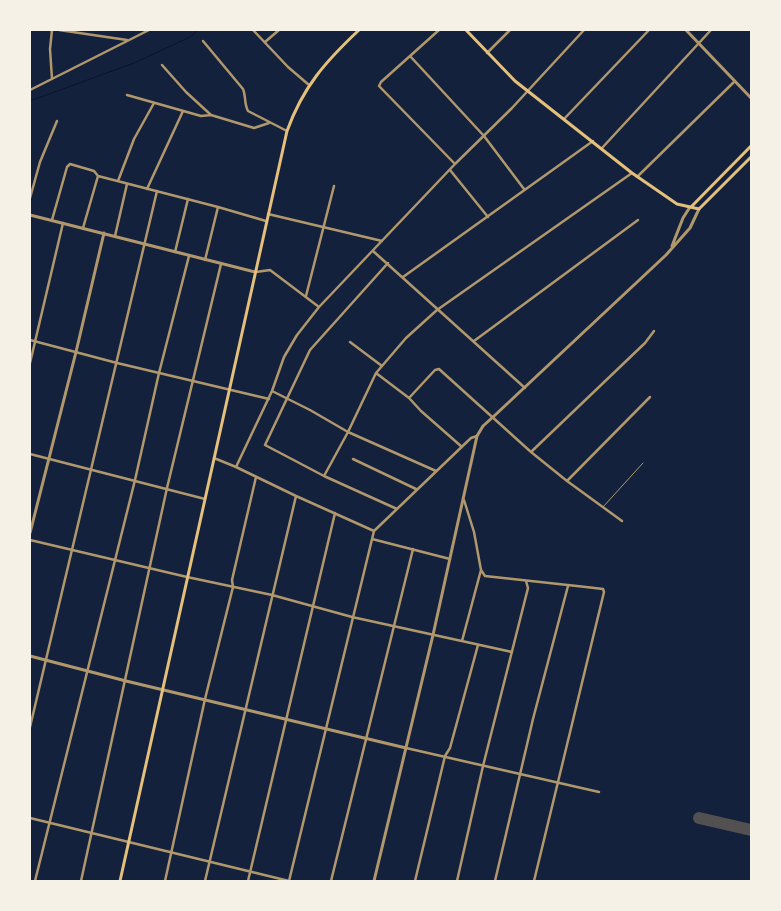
<!DOCTYPE html>
<style>
body{margin:0}
#map{position:relative;width:781px;height:911px;overflow:hidden;background:#14213d;font-family:"Public Sans",sans-serif}
canvas{display:block}
.frame{position:absolute;inset:0;border:31px solid #f6f1e7;pointer-events:none}
</style>
<div id="map">
<canvas width="781" height="911"></canvas>
<div class="frame"></div>
</div>
<script>
const context = document.querySelector('canvas').getContext('2d');
context.lineJoin = 'round';
function trace(path, color, width, dash) {
  context.strokeStyle = color;
  context.lineWidth = width;
  context.lineCap = dash ? 'butt' : 'round';
  context.setLineDash(dash || []);
  context.stroke(path);
}
trace(new Path2D(`
 M30 101 134 63 190 37 198 30`), '#0b132b', 1);
trace(new Path2D(`
 M699 818 751 830`), '#525050', 12);
trace(new Path2D(`
 M603 507 643 463`), '#b1986c', 1);
trace(new Path2D(`
 M59 30 127 40
 M253 30 288 67 309 85
 M439 30 381 82 379 86 455 164
 M203 41 243 89C246 96 244 104 248 111L287 131
 M265 42 279 30
 M487 53 510 30
 M410 56 484 136 524 189
 M162 65 186 92 211 115 254 128 269 123
 M52 79 50 49 52 30
 M30 90 149 30
 M127 95 201 116 211 115
 M564 119 649 30
 M602 148 711 30
 M450 170 488 217
 M637 177 735 81
 M118 181 134 139 154 103
 M147 189 183 111
 M30 198 40 162 57 121
 M268 214 382 241
 M52 220 67 167 70 164 94 171 98 176 218 207 266 221
 M83 228 98 176
 M115 236 127 184
 M373 251 525 388
 M175 252 188 199
 M205 260 218 207
 M388 263 310 350 265 445 324 476 397 509
 M256 272 270 270 319 307
 M403 277 593 141
 M306 296 334 186
 M30 340 117 363 269 399
 M474 341 638 220
 M350 342 382 366
 M30 363 63 223
 M376 373 409 398 421 411 462 447
 M272 391 310 410 348 432 436 471
 M409 398 435 370 439 369 531 452 567 481 622 521
 M531 452 645 343 654 331
 M30 454 205 499
 M214 458 236 467 296 496 374 531
 M353 459 416 489
 M236 467 272 391 284 357 297 335 319 307 455 164 512 108 584 30
 M324 476 348 432 376 373 406 338 437 310 632 173
 M567 481 650 397
 M464 500 474 532 481 570 485 576 586 587 603 589 604 592 534 881
 M372 539 450 559
 M30 540 187 577 272 595 352 617 512 652
 M462 641 481 570
 M30 727 157 191
 M406 748 599 792
 M30 818 289 881
 M35 881 135 480 159 373 189 256
 M81 881 167 488 221 264
 M165 881 205 699 233 587 232 580 256 477
 M205 881 296 496
 M248 881 335 513
 M289 881 374 531 471 438 477 436
 M331 881 413 549
 M415 881 445 756 450 748 478 645
 M457 881 483 766 528 588 526 581
 M495 881 533 719 568 586`), '#b1986c', 2.5);
trace(new Path2D(`
 M686 30 751 98
 M30 215 255 272
 M672 246 683 218 690 207
 M30 533 76 352 104 233
 M30 656 126 681 406 748
 M374 881 433 635 477 436 483 426 493 417 666 255 690 228 699 209`), '#b1986c', 3);
trace(new Path2D(`
 M466 30 515 81 632 173 677 204 699 209 751 157
 M691 207 751 146
 M120 881 287 131C303 87 325 62 359 30`), '#e5c07b', 3);
</script>
